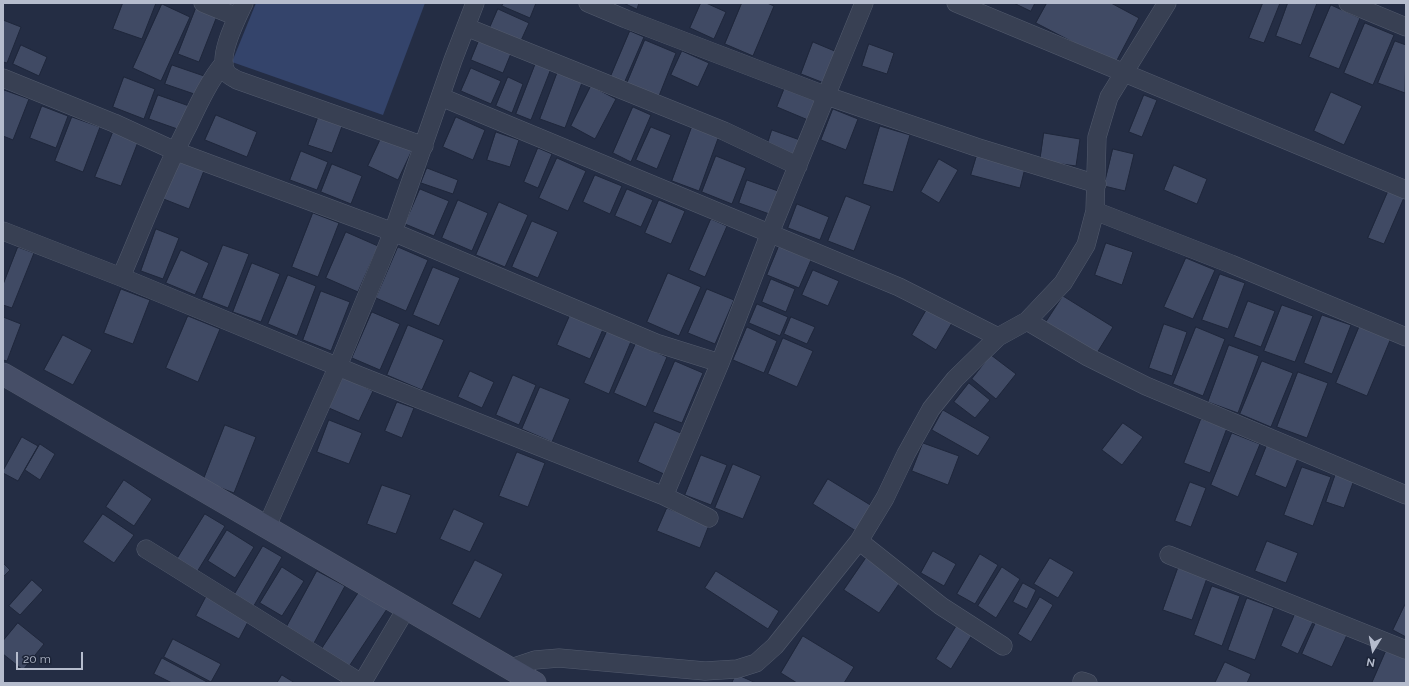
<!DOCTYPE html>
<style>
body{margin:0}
#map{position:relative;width:1409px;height:686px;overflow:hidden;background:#242d44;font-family:Raleway,sans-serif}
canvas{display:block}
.frame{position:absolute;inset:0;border:4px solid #b5bccd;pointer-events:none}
.north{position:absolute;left:1353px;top:630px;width:40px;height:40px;-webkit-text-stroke:3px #1d2539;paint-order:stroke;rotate:190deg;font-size:11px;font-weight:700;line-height:16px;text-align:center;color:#b5bccd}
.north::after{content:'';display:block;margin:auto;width:14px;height:18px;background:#b5bccd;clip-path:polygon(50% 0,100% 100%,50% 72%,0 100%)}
.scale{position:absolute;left:16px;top:652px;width:67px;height:18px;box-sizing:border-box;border:2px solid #b5bccd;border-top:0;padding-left:5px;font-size:12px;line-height:14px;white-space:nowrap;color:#b5bccd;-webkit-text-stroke:3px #1d2539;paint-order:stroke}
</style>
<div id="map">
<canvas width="1409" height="686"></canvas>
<div class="frame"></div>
<div class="north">N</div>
<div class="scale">20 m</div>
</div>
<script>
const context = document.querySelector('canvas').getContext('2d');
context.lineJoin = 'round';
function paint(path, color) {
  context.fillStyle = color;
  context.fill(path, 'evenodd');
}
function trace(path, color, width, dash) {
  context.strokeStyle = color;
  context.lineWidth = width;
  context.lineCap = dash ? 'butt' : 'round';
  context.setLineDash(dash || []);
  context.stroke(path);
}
paint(new Path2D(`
 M256 3H425L383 115 232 62Z`), '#34446b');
const building = new Path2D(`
 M123 3H156L142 39 113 29Z
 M504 3H536L530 18 502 6Z
 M624 3H639L637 9Z
 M701 3H706L726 12 714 39 690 28Z
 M742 3H767L774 6 753 56 725 44Z
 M1014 3H1035L1031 11Z
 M1047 3H1111L1139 18 1115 64 1036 23Z
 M1263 3H1280L1264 43 1249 38Z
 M1288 3H1317L1301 45 1276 36Z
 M162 4 190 17 161 81 133 68Z
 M1331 5 1360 18 1339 69 1309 57Z
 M196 8 217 16 199 62 178 54Z
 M498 9 529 23 519 45 488 32Z
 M3 20 21 27 7 63 3 62Z
 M1365 23 1394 35 1373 85 1344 73Z
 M630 31 644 37 622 88 608 83Z
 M480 38 512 51 503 73 471 60Z
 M645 40 676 53 657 101 625 88Z
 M1395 41 1406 45 1405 93 1378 83Z
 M813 42 837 52 824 83 801 74Z
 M869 44 894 53 887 74 862 66Z
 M21 45 47 57 39 76 13 64Z
 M682 51 709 63 698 87 671 75Z
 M537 60 552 66 531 120 516 114Z
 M172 65 207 77 200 96 165 84Z
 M471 68 501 81 491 104 461 91Z
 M558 71 583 80 565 128 540 119Z
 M124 77 155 89 144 119 113 107Z
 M508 77 523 84 512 113 496 106Z
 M591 86 616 99 595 139 571 126Z
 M785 87 817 100 808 120 777 107Z
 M4 90 29 99 13 140 3 136Z
 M1331 92 1362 106 1344 145 1314 131Z
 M158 95 192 107 183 131 149 119Z
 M1144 95 1157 100 1142 137 1129 132Z
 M42 106 68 116 56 148 30 138Z
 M633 107 651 115 631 162 613 153Z
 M833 109 858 119 846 150 821 140Z
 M320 112 344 121 332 153 308 145Z
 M216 115 257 132 247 157 205 140Z
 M72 117 100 127 83 172 55 161Z
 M456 117 485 130 473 160 443 147Z
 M693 124 720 133 699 191 672 181Z
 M880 126 910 135 893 192 863 184Z
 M651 127 671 135 657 169 636 160Z
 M772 130 800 140 794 159 766 149Z
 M113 132 138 142 121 186 95 177Z
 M496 132 519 140 510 167 487 160Z
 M1044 133 1080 139 1076 166 1040 161Z
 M383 134 413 148 398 180 368 166Z
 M538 148 552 154 538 188 524 182Z
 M1113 149 1134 154 1125 191 1104 186Z
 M301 151 328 162 317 190 290 180Z
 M977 155 1025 168 1020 188 971 175Z
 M716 156 746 168 732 204 702 192Z
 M177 157 205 168 189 209 161 198Z
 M557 158 586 171 568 211 539 198Z
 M939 159 958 170 939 203 921 192Z
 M332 164 362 176 351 204 321 192Z
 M1174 165 1207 179 1197 204 1164 190Z
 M427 168 458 180 453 194 421 183Z
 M595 175 622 186 610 214 583 202Z
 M747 180 781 192 772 215 739 203Z
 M1390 187 1406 193 1384 244 1368 238Z
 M420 189 449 201 434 236 405 224Z
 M627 189 653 200 641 227 615 216Z
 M846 196 871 206 854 251 828 241Z
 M458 200 488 213 472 251 442 238Z
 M659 200 685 211 671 244 645 233Z
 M499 202 528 215 505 267 476 255Z
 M797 204 829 217 820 240 788 228Z
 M313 213 339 223 318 277 292 267Z
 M711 219 727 226 705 277 689 270Z
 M532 221 558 232 538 278 512 267Z
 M156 229 179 238 163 279 141 271Z
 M346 232 378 246 358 292 326 278Z
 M1106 243 1133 252 1122 285 1095 275Z
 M223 245 249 254 228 308 202 298Z
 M779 246 811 260 799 288 767 275Z
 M18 247 34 253 12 308 3 305V285Z
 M398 247 428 260 406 311 376 298Z
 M181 250 209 263 195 295 166 283Z
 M1186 258 1215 270 1193 319 1164 307Z
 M252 263 280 274 261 322 233 312Z
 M433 267 460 278 439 326 413 315Z
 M813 270 839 281 828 306 802 295Z
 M668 273 701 287 679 336 647 322Z
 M1220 274 1245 283 1228 329 1202 320Z
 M288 275 316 286 297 336 268 324Z
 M771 279 795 289 786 312 762 302Z
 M121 289 150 300 133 344 104 333Z
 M707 289 734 300 715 344 688 333Z
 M321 291 350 302 331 351 303 340Z
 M1063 296 1113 327 1097 353 1046 322Z
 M1248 301 1275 311 1261 347 1234 337Z
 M757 304 788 317 780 336 749 323Z
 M1282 305 1313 316 1295 362 1264 351Z
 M927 309 952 323 936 350 912 335Z
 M372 312 400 324 380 370 352 358Z
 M571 313 604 327 590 359 557 345Z
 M1322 315 1351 325 1332 374 1304 363Z
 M188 316 220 329 198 382 166 368Z
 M3 317 21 324 7 361 3 360Z
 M791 317 815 327 807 344 784 334Z
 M1164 324 1187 332 1172 376 1149 368Z
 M408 325 444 340 422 390 387 375Z
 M1360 325 1391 338 1367 396 1336 383Z
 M747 327 777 341 764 373 733 360Z
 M1196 327 1225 339 1203 396 1173 384Z
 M608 329 632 339 609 394 584 383Z
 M63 335 92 350 73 385 44 370Z
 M783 338 813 351 797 387 768 374Z
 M636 343 667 357 646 407 614 393Z
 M1229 345 1259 356 1238 413 1208 402Z
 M991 355 1016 374 996 399 972 379Z
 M675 361 703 373 682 423 653 412Z
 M1262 361 1293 373 1271 427 1240 414Z
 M470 371 494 382 482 408 458 397Z
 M1298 372 1328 383 1307 438 1277 427Z
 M513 375 536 385 519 425 496 415Z
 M343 377 373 391 359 421 329 408Z
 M969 383 990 400 975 418 954 402Z
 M540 387 570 399 552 442 522 429Z
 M397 402 414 408 402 438 385 431Z
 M943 410 990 437 978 456 932 430Z
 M1201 419 1227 428 1210 473 1184 463Z
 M329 420 362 433 349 464 317 452Z
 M655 422 683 434 666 475 638 462Z
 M1123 423 1143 437 1122 465 1102 450Z
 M225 425 256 437 234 493 203 481Z
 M1232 433 1260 444 1238 497 1211 485Z
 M22 437 38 446 18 481 3 473V471Z
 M923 443 959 456 948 485 912 471Z
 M40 444 55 454 40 480 25 470Z
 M1267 445 1298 458 1286 488 1255 475Z
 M517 452 545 463 528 507 499 496Z
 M701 455 727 465 711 505 685 495Z
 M733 464 761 476 743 519 715 508Z
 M1302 467 1331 477 1313 526 1284 515Z
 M1336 473 1354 480 1344 508 1326 502Z
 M828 479 872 506 856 531 813 504Z
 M124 480 152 499 134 526 106 507Z
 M1190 482 1206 488 1191 527 1175 521Z
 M382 485 411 495 396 534 367 524Z
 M667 508 709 525 700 548 657 531Z
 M454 509 484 523 470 552 440 539Z
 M103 514 134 535 114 563 83 542Z
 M205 514 225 526 197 572 177 559Z
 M227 530 254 547 235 578 208 561Z
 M1267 541 1298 553 1286 583 1255 571Z
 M263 546 282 557 252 609 233 597Z
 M933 551 956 564 944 586 921 573Z
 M980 554 998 565 975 604 957 594Z
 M866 558 901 581 879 613 844 590Z
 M1050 558 1074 572 1058 598 1034 584Z
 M475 560 503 574 480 619 452 604Z
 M3 563 10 570 3 577Z
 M282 567 304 581 282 616 260 603Z
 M1002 567 1020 579 996 618 978 606Z
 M1178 568 1207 578 1192 620 1163 610Z
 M317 571 345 586 314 643 286 628Z
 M716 571 779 611 768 629 705 588Z
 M32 580 43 590 20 615 9 606Z
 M1023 583 1036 590 1027 609 1013 602Z
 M1212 586 1240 596 1222 646 1194 635Z
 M359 592 387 609 346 671 319 653Z
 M207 595 250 618 239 639 196 616Z
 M1040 597 1053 605 1031 642 1018 634Z
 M1247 598 1274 608 1255 660 1228 650Z
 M1405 605 1406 606V637L1393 630Z
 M1295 614 1313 622 1298 654 1281 646Z
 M1316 622 1347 635 1332 667 1302 654Z
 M18 623 44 644 23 670 3 654V641Z
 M957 625 972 635 951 669 936 659Z
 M803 636 854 667 844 683H797L781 673Z
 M173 639 221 664 211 682 164 657Z
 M1386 651 1406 659V683H1372Z
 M162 658 207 682V683H172L154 674Z
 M1225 662 1251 674 1247 683H1215Z
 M736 674 756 683H732Z
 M282 675 295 683H277Z`);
paint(building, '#404a64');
trace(building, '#1f273b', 1);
const street = new Path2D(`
 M203 3 237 17
 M244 3C237 18 216 58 227 73 229 76 234 78 237 80L424 146
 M588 3 626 19 827 96 976 147 1097 184
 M956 3 1406 190
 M1348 3 1406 27
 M466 27 724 131 798 166
 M3 78 114 123 175 151 393 232 656 343 720 363
 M441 97 899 287 998 337
 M1095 211 1231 264 1406 337
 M3 231 121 277 358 375 664 496 709 518
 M121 277C143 226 163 173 189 124 199 103 209 81 224 63
 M1027 321 1088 357 1146 386 1406 495
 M664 496 720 363 770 233 864 3
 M267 526 338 366 393 232 453 60 475 3
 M859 541 941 606 1003 646
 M146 549 361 683
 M1169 555 1406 650
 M511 668 535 660 559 658 705 671 737 669 756 663 775 646 859 541 885 498 906 454 931 409 955 379 998 337 1027 321 1063 283 1086 245 1095 211 1097 137 1109 97 1167 3
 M1082 681 1088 683
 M362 683 406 609`);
const secondary = new Path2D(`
 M3 374 535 683`);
trace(street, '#535b6e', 19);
trace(secondary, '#535b6e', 23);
trace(street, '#384053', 18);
trace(secondary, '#464e67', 22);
</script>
